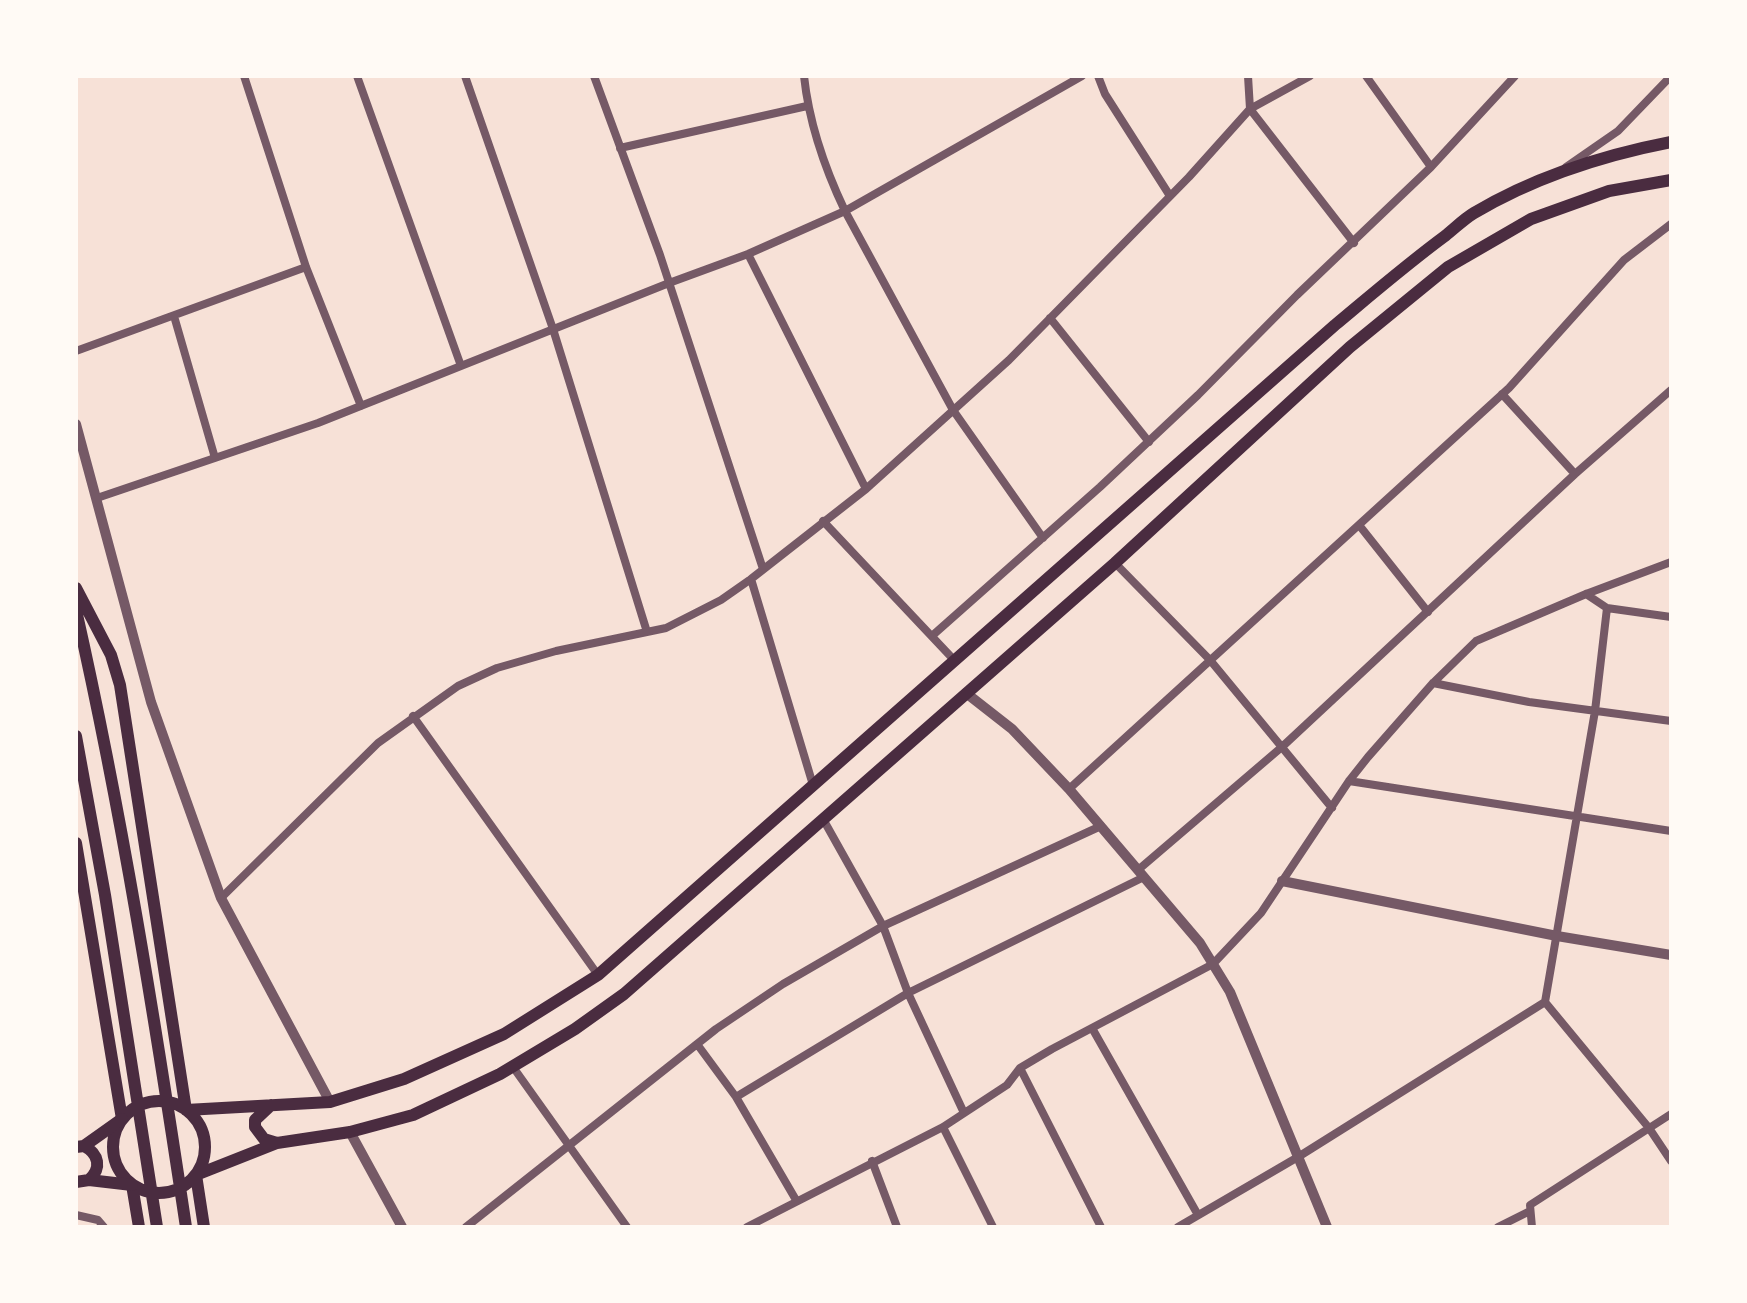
<!DOCTYPE html>
<style>
body{margin:0}
#map{position:relative;width:1747px;height:1303px;overflow:hidden;background:#f7e1d7;font-family:"Roboto Condensed",sans-serif}
canvas{display:block}
.frame{position:absolute;inset:0;border:78px solid #fffaf5;pointer-events:none}
</style>
<div id="map">
<canvas width="1747" height="1303"></canvas>
<div class="frame"></div>
</div>
<script>
const context = document.querySelector('canvas').getContext('2d');
context.lineJoin = 'round';
function trace(path, color, width, dash) {
  context.strokeStyle = color;
  context.lineWidth = width;
  context.lineCap = dash ? 'butt' : 'round';
  context.setLineDash(dash || []);
  context.stroke(path);
}
trace(new Path2D(`
 M244 76 306 267 361 406
 M357 76 461 366
 M465 76 553 329 647 632
 M594 76 660 255 763 569
 M804 76C809 123 825 169 845 211L953 410 1043 538
 M1098 76 1105 94 1170 196
 M1248 76 1250 109 1354 243
 M1366 76 1431 167
 M620 148 807 106
 M1566 167 1618 131 1671 76
 M748 254 866 489
 M174 316 215 458
 M1050 318 1149 442
 M76 351 306 267
 M1502 394 1575 474
 M97 498 318 423 669 283 748 254 845 211 1082 76
 M823 521 955 661
 M1359 525 1428 612
 M1115 563 1210 660 1332 808
 M751 579 813 785
 M1586 594 1607 608 1671 617
 M933 635 1100 487 1198 395 1297 295 1431 167 1515 76
 M1433 683 1529 702 1671 721
 M413 716 598 975
 M1349 781 1671 831
 M1069 789 1509 388 1624 260 1671 224
 M823 819 883 926 908 993 964 1113
 M1138 870 1283 746 1575 474 1671 390
 M221 898 378 743 458 686 497 668 556 651 666 628 721 600 751 579 866 489 1009 360 1189 177 1250 109 1310 76
 M1545 1002 1649 1128 1671 1161
 M1092 1028 1198 1215
 M697 1044 736 1097 796 1200
 M513 1067 627 1227
 M1020 1068 1101 1227
 M736 1097 908 993 1144 877
 M943 1127 993 1227
 M872 1161 897 1227
 M76 1215 98 1220 104 1227
 M466 1227 716 1029 783 984 883 926 1101 826
 M747 1227 943 1127 1007 1085 1020 1068 1052 1049 1213 964 1261 913 1349 781 1368 757 1433 683 1476 641 1586 594 1671 562
 M1178 1227 1298 1157 1545 1002 1595 711 1607 608
 M1498 1227 1530 1211
 M1532 1227 1530 1205 1671 1114`), '#755966', 8);
trace(new Path2D(`
 M76 424 151 702 221 898 330 1102
 M966 693 1012 729 1069 789 1200 943 1230 992 1327 1227
 M1282 881 1557 936 1671 955
 M350 1132 402 1227`), '#755966', 10);
trace(new Path2D(`
 M76 588 111 655 120 685 186 1110 330 1102 404 1079 504 1034 598 975 1335 325C1371 295 1407 264 1445 236 1455 228 1464 219 1474 213 1533 178 1604 155 1671 142
 M76 610C122 814 155 1020 186 1227
 M76 736 105 895 157 1227
 M76 843 122 1119
 M113 1147a46 46 0 1 1 92 0a46 46 0 1 1-92 0Z
 M271 1105 255 1120V1127L264 1139 277 1143
 M132 1185 139 1227
 M204 1227 196 1175 277 1143 350 1132 413 1115 500 1074 575 1029 624 994 1115 563 1350 347 1448 267 1531 219 1609 191 1671 180`), '#4a2c40', 12);
trace(new Path2D(`
 M84 1146C99 1154 102 1168 89 1180
 M76 1147 84 1146 122 1119
 M76 1182 89 1180 132 1185`), '#4a2c40', 12);
</script>
